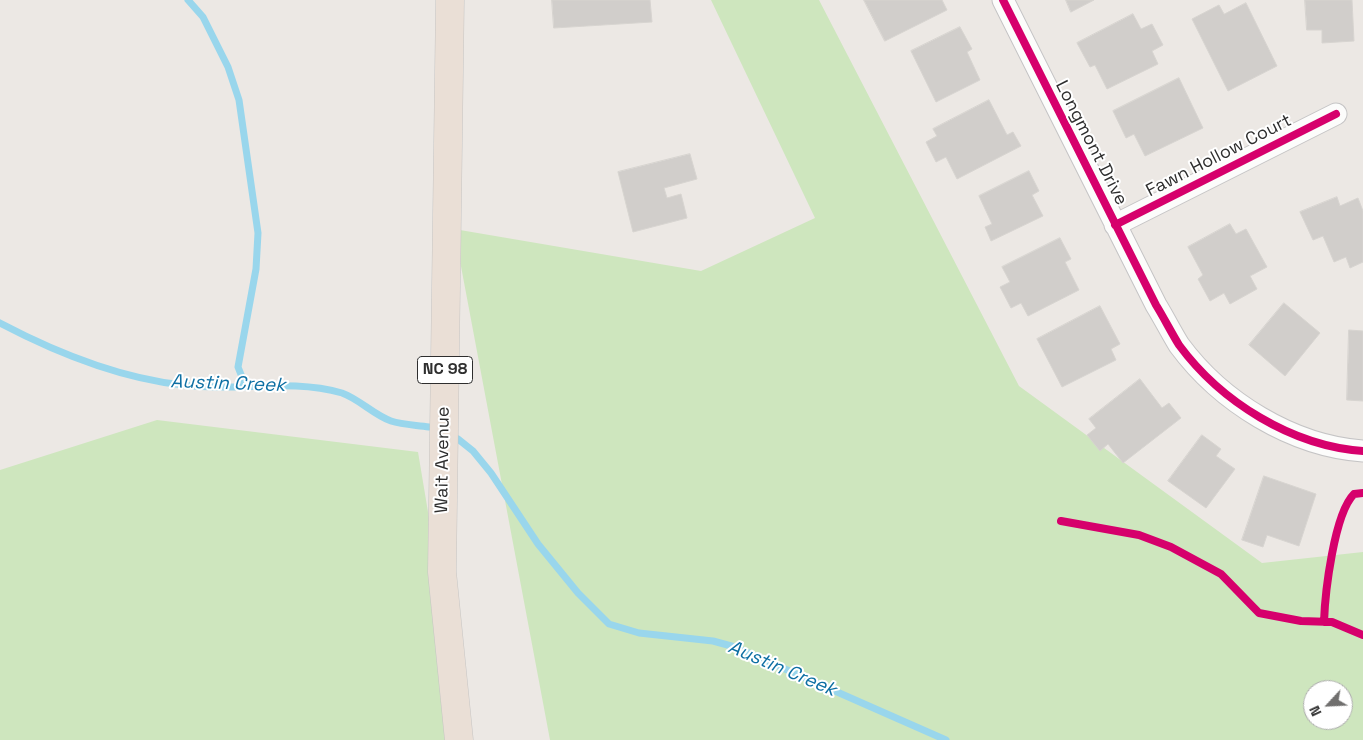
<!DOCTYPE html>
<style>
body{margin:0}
#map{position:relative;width:1363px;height:740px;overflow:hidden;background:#ece8e4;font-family:"Space Grotesk",sans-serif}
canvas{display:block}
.north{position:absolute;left:1303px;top:680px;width:50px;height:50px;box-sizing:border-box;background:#fff;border:1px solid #ababab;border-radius:50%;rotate:245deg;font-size:14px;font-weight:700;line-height:20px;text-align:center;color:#2e2e2e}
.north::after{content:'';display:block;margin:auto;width:18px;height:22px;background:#706f6e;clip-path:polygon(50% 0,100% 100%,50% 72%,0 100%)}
</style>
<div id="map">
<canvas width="1363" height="740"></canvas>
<div class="north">N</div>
</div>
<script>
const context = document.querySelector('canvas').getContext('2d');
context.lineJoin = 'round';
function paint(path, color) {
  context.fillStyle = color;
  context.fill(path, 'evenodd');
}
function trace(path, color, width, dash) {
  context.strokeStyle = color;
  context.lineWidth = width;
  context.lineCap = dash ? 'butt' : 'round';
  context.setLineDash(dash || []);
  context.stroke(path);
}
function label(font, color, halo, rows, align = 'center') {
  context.font = font + ' "Space Grotesk",sans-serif';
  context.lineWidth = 4;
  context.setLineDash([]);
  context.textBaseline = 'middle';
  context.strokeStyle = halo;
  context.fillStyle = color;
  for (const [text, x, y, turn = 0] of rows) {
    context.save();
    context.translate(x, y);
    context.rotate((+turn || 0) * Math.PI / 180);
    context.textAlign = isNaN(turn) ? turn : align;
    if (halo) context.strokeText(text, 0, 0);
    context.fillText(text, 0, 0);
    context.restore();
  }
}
paint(new Path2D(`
 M711 0H819L1019 386 1262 563 1363 552V740H550L454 229 701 271 815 218ZM1313 690H1343V720H1313Z
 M157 420 418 452 466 740H0V470Z`), '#cee6be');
trace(new Path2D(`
 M188 0 203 17 228 67 239 100 258 233 256 269 238 367 246 387
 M0 323C57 353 118 378 183 385 236 392 289 378 342 393 359 399 374 415 391 421 403 425 417 425 429 427
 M458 439 473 451 491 473 538 544 578 593 609 624 639 633 713 641 735 647 946 740`), '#99d6ec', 7);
const building = new Path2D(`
 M552 0H650L652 22 554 28Z
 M864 0H942L947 10 885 41Z
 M1066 0H1094L1071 12Z
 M1305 0H1352L1354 41 1322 43V30H1307Z
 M1246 3 1277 66 1228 91 1192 19 1219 5 1224 14Z
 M1133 14 1141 29 1152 24 1163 45 1152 51 1158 64 1107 89 1095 65 1090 67 1077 43Z
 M960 27 972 49 967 52 980 80 936 102 911 51Z
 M1179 78 1203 128 1145 156 1134 134 1126 138 1113 111Z
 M989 100 1007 135 1013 132 1021 146 957 179 946 157 936 162 926 142 937 136 933 129Z
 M690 154 697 179 664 188 667 198 681 194 687 218 633 232 618 172Z
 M1029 171 1039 191 1032 195 1043 216 991 241 985 227 992 224 979 196Z
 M1337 197 1340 206 1358 198 1363 211V262L1350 268 1346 257 1334 262 1323 236 1313 240 1300 212Z
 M1230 224 1236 234 1246 229 1267 267 1250 276 1257 289 1230 304 1224 293 1210 301 1198 279 1203 275 1188 247Z
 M1060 238 1071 259 1065 262 1079 290 1028 316 1021 303 1011 308 1000 287 1010 282 1002 267Z
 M1284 303 1320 333 1285 376 1249 345Z
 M1100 306 1120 344 1111 349 1116 360 1062 387 1037 339Z
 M1349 330 1363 331V401L1347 400Z
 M1140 379 1162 408 1169 403 1181 418 1123 463 1108 444 1100 451 1087 435 1096 428 1089 419Z
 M1202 435 1221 449 1216 456 1235 469 1206 508 1168 481Z
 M1264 476 1316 494 1299 546 1267 535 1263 547 1242 540Z`);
paint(building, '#d1cecb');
trace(building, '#d7d4d0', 1);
const street = new Path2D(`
 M1003 0 1156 305C1164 318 1171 332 1179 345 1221 402 1292 446 1363 451
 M1115 225 1336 114`);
const highway = new Path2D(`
 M450 0 442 572 459 740`);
trace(street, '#c5c4c5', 23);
trace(highway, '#c6c5c4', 29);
trace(street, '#fcfcfb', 21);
trace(highway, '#eadfd6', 28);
trace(new Path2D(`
 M1003 0 1156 305C1164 318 1171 332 1179 345 1221 402 1292 446 1363 451
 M1115 225 1336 114
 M1061 521 1139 535 1171 547 1221 574 1259 613 1301 621 1332 622 1363 635
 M1324 622C1325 593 1334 514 1354 494L1363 493`), '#d6006c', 8);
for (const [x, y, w] of [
 [445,370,55]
]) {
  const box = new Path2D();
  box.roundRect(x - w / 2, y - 13.5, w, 27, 4);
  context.fillStyle = '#fff';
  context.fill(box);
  trace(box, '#2e2e2e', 1);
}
label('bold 16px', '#2e2e2e', null, [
 ["NC 98",445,370]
]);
label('18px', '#2e2e2e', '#fff', [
 ["Longmont Drive",1091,143,63],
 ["Fawn Hollow Court",1219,156,-27],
 ["Wait Avenue",443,460,-89]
]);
label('italic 19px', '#0d6fa3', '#fff', [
 ["Austin Creek",228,384,2],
 ["Austin Creek",782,669,23]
]);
</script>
